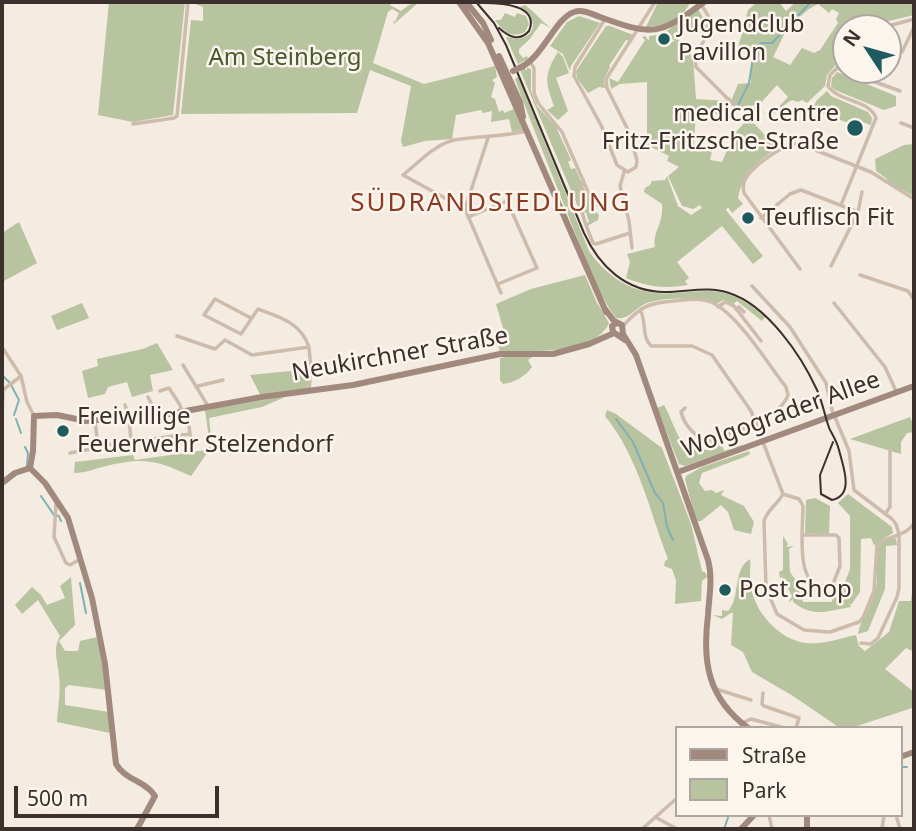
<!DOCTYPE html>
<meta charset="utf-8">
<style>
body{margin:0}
#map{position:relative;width:916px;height:831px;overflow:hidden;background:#f4ebe1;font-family:"Noto Sans",sans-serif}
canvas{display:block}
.frame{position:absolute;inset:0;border:4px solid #3b302b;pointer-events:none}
.legend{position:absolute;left:675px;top:726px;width:228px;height:91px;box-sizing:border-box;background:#fbf5ee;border:2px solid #aea6a0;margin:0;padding:9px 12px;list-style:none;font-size:21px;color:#3b302b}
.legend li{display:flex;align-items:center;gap:14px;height:35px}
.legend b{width:35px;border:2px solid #aea6a0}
.north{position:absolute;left:832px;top:14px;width:70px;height:70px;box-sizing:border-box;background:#fbf5ee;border:2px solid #aea6a0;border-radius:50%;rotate:306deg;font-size:19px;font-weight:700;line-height:28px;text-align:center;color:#3b302b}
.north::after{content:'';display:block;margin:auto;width:24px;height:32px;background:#1f5a5e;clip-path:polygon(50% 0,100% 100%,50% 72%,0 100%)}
.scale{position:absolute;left:14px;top:786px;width:205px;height:32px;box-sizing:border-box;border:4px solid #3b302b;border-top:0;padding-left:9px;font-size:21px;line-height:24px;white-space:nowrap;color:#3b302b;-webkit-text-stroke:5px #fbf5ee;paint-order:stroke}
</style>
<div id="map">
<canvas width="916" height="831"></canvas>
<div class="frame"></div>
<ul class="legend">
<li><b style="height:9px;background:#a18a7d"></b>Straße</li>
<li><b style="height:19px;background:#b8c4a0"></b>Park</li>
</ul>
<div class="north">N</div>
<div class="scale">500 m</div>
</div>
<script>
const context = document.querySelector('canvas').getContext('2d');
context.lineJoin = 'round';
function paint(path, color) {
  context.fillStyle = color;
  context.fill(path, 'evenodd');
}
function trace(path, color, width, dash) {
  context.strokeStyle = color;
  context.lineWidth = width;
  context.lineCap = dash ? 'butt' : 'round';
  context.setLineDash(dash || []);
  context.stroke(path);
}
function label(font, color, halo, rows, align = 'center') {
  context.font = font + ' "Noto Sans",sans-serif';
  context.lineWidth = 5;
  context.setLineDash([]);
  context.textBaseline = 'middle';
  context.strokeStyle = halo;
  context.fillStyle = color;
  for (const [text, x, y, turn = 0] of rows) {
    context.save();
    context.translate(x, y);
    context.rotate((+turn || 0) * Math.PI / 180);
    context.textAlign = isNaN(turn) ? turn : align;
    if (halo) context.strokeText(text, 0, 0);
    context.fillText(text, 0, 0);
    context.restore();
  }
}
paint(new Path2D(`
 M109 2H185L173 115 133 122 98 115Z
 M190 2H391L390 5 401 11 413 2H419L394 24 393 21 395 22 399 13 392 9 388 12 373 63 424 84 495 66 497 77 492 80 495 83 491 97 495 99 499 112 503 110 504 113 514 109 523 130 512 132 509 119 491 122 492 111 483 113 481 110 456 115 452 139 425 141 403 147 401 141 411 86 370 70 357 113 181 114 191 20 203 21V7Z
 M658 2H690C684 19 663 27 646 27Z
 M757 2H779L786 11 796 2H914V15L889 21 873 28H846V53L827 75 825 86 807 103 802 100 798 102 792 100C783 105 778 111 771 116L758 109 770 116 788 97 777 85 760 104 741 108 731 101 738 84 751 83V51L738 48 748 10ZM818 4 829 13 832 9 839 13 836 19 838 23 820 50 814 53 802 48 790 65 773 57 788 27 809 9Z
 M525 5C535 12 541 21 551 28L541 23 529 40 519 49V53L523 58 527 56 528 59 518 64 506 37C509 37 517 40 522 38 541 32 532 13 520 7Z
 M698 9 710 29 705 31 680 26 675 39H678L693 57 696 99 727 101 717 114 696 112 694 142 696 150H710L712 151 710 160 722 162 734 134 749 118 764 134 780 147C759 159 743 173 738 198L743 204 732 213 728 207 726 210 763 256 753 264 722 226 677 262 689 278 685 281 688 285C665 289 648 287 626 278L630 262 627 254 655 247C652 232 664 224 662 204L644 192 645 188 650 185 652 181 665 180 667 176 678 206 691 215 702 208 700 205 693 209 682 206 668 176 679 167 667 161 669 156 647 145V82L620 84 611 89 609 78 618 82 645 40 642 37 645 36 649 41V36L658 35 660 41 665 44 675 41 665 32Z
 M505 13 515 17 517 13 526 16 529 24 525 32C511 39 503 31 495 20H501Z
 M579 16 600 23 571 66 570 71 563 54 550 46 567 22Z
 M606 26H610L633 35 629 41 626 40 609 66 610 67 604 79 605 88 599 87 588 93 577 78 576 71Z
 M558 52 563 57 569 73 556 78 568 111 558 120 547 110 554 106C545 82 544 74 558 52Z
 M527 67 531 69V91L537 106 556 127 571 160 568 162 571 169 575 168 593 208 599 215 598 220 587 226 586 223 589 222 586 212 581 214 520 70 525 68 527 71Z
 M837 72 896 96V106L884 110 835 90 831 86 832 78Z
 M518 76 589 251C611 282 638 296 676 293 692 292 708 289 724 293 740 297 753 306 765 317L762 321 737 301 733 304 723 300 717 304C697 298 671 296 650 302 637 305 629 321 616 318 597 293 582 250 570 220 552 173 532 127 515 79Z
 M827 91 831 96 868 112 872 118 871 125 854 119 848 123 812 109 817 100Z
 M914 144V196L886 181 887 179 876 171 875 159 904 145Z
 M19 222 37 263 2 282V233Z
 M585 275 596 301 609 323C595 355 529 351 500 352L496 337 505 335 496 304 531 289Z
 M82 303 89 318 57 330 51 316Z
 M157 343 173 370 150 375 153 391 132 397 127 382 108 387 105 394 88 398 82 371 98 366 97 359 143 349Z
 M514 355 532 357 528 360 532 367C526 376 514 383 503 384L500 380V358Z
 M310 369 307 389 261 396 250 375Z
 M282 397 283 398 262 407 209 418 212 446 191 476C156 460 144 457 106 466 94 469 86 473 74 473L75 462 133 455 135 460 206 450 210 446 205 410Z
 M664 405C678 430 677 455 712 449L711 442 720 439 724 451 742 445 743 447 685 466 679 464 657 408Z
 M607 410 616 414 662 448 691 524 702 571 706 573 707 577 702 581 701 601 675 604 676 580 672 569 664 566 665 561 668 559C649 510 639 458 605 416Z
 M910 417 914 426V432L907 433 901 442V454L850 439Z
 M749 451 750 454 744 457 702 473 699 483 705 491 712 490 716 493 724 490 721 495 744 506 754 522 751 534 734 530 728 512 721 505 701 521H696L685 479 686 476 702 467Z
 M848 494 892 527 893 533 874 545 871 538 861 539 860 592 851 605 849 603 851 607C827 611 813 618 793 602V599L788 603 792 596 782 577 780 578 779 572 783 570V536L788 544 786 547 794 546 789 549 790 572 795 579 803 602H832L833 589 837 597 842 598 834 588 839 591 842 590 850 569V516L838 503Z
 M815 498 830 506 829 534 805 533 806 500Z
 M894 537 896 539 897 545 886 546 885 589 868 631 858 634C860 619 873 605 876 588 879 573 873 559 879 544Z
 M750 559C751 568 749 578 751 587 755 613 780 640 806 643 822 645 841 638 856 635L859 646 865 651 889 632 899 601H911L914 574V652L906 648 885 669 914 692V703L912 708 851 728H840L793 696 752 672 743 652 731 645 733 613H731L722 619 713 615 722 616V610L728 611C741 597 732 570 750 559Z
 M71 577 75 625 59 641 65 651H78L80 641 97 637 107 690 69 685 65 688V705L109 712 110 733 57 722C58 707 61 690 59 676 58 660 52 651 60 636L38 600 22 614 15 605 32 587 41 595 47 605 65 598 60 586Z`), '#b8c4a0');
trace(new Path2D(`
 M738 105 749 83 754 51 761 43H772L811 2
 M2 375 9 382
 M11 385 19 400 14 415
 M16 419 21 433
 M616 419 633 442 655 493 663 503 667 527 673 540
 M25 447 28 453 27 466
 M41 496 54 515 59 516 61 521
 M80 583 86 613
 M900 767H907
 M724 829 729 815`), '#7fb0b2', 2);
trace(new Path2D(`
 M701 4 713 24 695 57 696 67 736 107 741 110 754 109
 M605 19 575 67 574 76 601 125 617 165 628 172 636 167 637 160 628 130 607 88 606 79 655 2
 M881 28 914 19
 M676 40 681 27 710 34
 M888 48 902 52 914 27
 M530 62 534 68V93L538 103 562 132 592 201 597 205
 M837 68 900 91
 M719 111 729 99
 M901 123 914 128
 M133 124 174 118 177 116 188 2
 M488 138 465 209 501 293
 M624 172 620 186 629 221 632 248
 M583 179C574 199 585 223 593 243L596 244 630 233
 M841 205 876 118C869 99 840 103 828 86L830 75 846 59
 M465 209 403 175C418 163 434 145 454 140 477 136 502 137 526 131
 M858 212 862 192
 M468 217 507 201 537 268 498 284
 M761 218 790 194 801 190 858 212 831 266
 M800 269 744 193C743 189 743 186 744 182 749 168 785 142 800 144L871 172 914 199
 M860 275 908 291 914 300
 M752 286 790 327 826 383 832 410 849 451 854 490 892 519 896 524 899 534V588L897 597 878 638 871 644 861 643
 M834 303 885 367 896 391
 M718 307 725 302 734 306 761 341
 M736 309 739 307 744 312
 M640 310C647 321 641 336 651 346H692L712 355 751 411 783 494
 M251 318 215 299 204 315 241 334 258 309C280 317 301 323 309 347
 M623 326C640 307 648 303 673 301 686 300 699 297 711 302 738 314 767 363 786 387L788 395C780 419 733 433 710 440 696 440 684 424 681 412L685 408
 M177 336 215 349 225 340 252 355 309 347 311 369 309 389
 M2 347 21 376 27 402 34 416
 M183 365 208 406
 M198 386 223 380
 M160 391 169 388 180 405 182 412
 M148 397 156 413
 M125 405 129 418 131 441
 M2 416 3 390 21 376
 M95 421 98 446
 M190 434 192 443
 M70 453 96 448 98 446 190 434 187 410
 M783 494C778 504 767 510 764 521L766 588 777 614 804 630 830 632 859 622 863 618 874 591 877 545C888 535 906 537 914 523
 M783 494 799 499 803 506C803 529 793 599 833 584L840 566 839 538 836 535H803
 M56 503 54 537 66 563 70 565 80 559
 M885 514 890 507V449
 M716 689 751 700
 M763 693 762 704 764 706 799 718 796 728
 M742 723 751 719 785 728
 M769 815 772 829
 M896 815 900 829
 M655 817 677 829
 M642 829 676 799
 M685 829H690
 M882 829 884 815`), '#cdbbac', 3.5);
trace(new Path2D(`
 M459 2 488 43 606 312
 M466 2 483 23 491 40
 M499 56 520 102 523 117
 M523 66C544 54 556 18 574 12 583 9 592 14 600 17 652 36 659 36 704 2
 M605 309 614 321 622 325 623 334 636 355 708 560C713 578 709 597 708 615 702 663 708 698 748 728
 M617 323 612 326 613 332 625 340
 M30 468 33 451 34 416 57 415 86 421 169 414 262 397 353 385 500 354H553L589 344 614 333
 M30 468 45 483 68 518 92 598 105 664 116 764C125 780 146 781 155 796L137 829
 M678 472 914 386
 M2 483 15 473 30 468
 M900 757 914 752
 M741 829 754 815
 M807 829V815`), '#a18a7d', 6);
trace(new Path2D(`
 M476 2 494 23 506 45 584 233C599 266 626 292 665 292 687 292 708 286 729 293 767 305 801 355 817 390 823 403 825 418 830 430 834 437 837 442 839 450 843 466 855 495 832 500L821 494 820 475 833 442
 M484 3C501 3 540 5 529 31 519 42 509 37 499 28`), '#3b302b', 2);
trace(new Path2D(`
 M513 71 523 66`), '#a18a7d', 6);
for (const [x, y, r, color] of [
 [664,39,7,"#1f5a5e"],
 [855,128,9,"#1f5a5e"],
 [748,218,7,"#1f5a5e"],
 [63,431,7,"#1f5a5e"],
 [725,590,7,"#1f5a5e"]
]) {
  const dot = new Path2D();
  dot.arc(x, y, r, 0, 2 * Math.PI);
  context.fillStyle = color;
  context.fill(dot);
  trace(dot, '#fbf5ee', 2.5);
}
label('24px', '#3b302b', '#fbf5ee', [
 ["Jugendclub",678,25],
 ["Pavillon",678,53],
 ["medical centre",839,114,"right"],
 ["Fritz-Fritzsche-Straße",839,142,"right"],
 ["Teuflisch Fit",762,218],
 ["Freiwillige",77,417],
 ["Feuerwehr Stelzendorf",77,445],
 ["Post Shop",739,590]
], 'left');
label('24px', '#4a5a2e', '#fbf5ee', [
 ["Am Steinberg",285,58]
]);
label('24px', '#3b302b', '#fbf5ee', [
 ["Neukirchner Straße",400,355,-10],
 ["Wolgograder Allee",781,415,-20]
]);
context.letterSpacing = '2px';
label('26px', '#8c3b22', '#fbf5ee', [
 ["SÜDRANDSIEDLUNG",491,204]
]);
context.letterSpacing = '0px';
</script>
